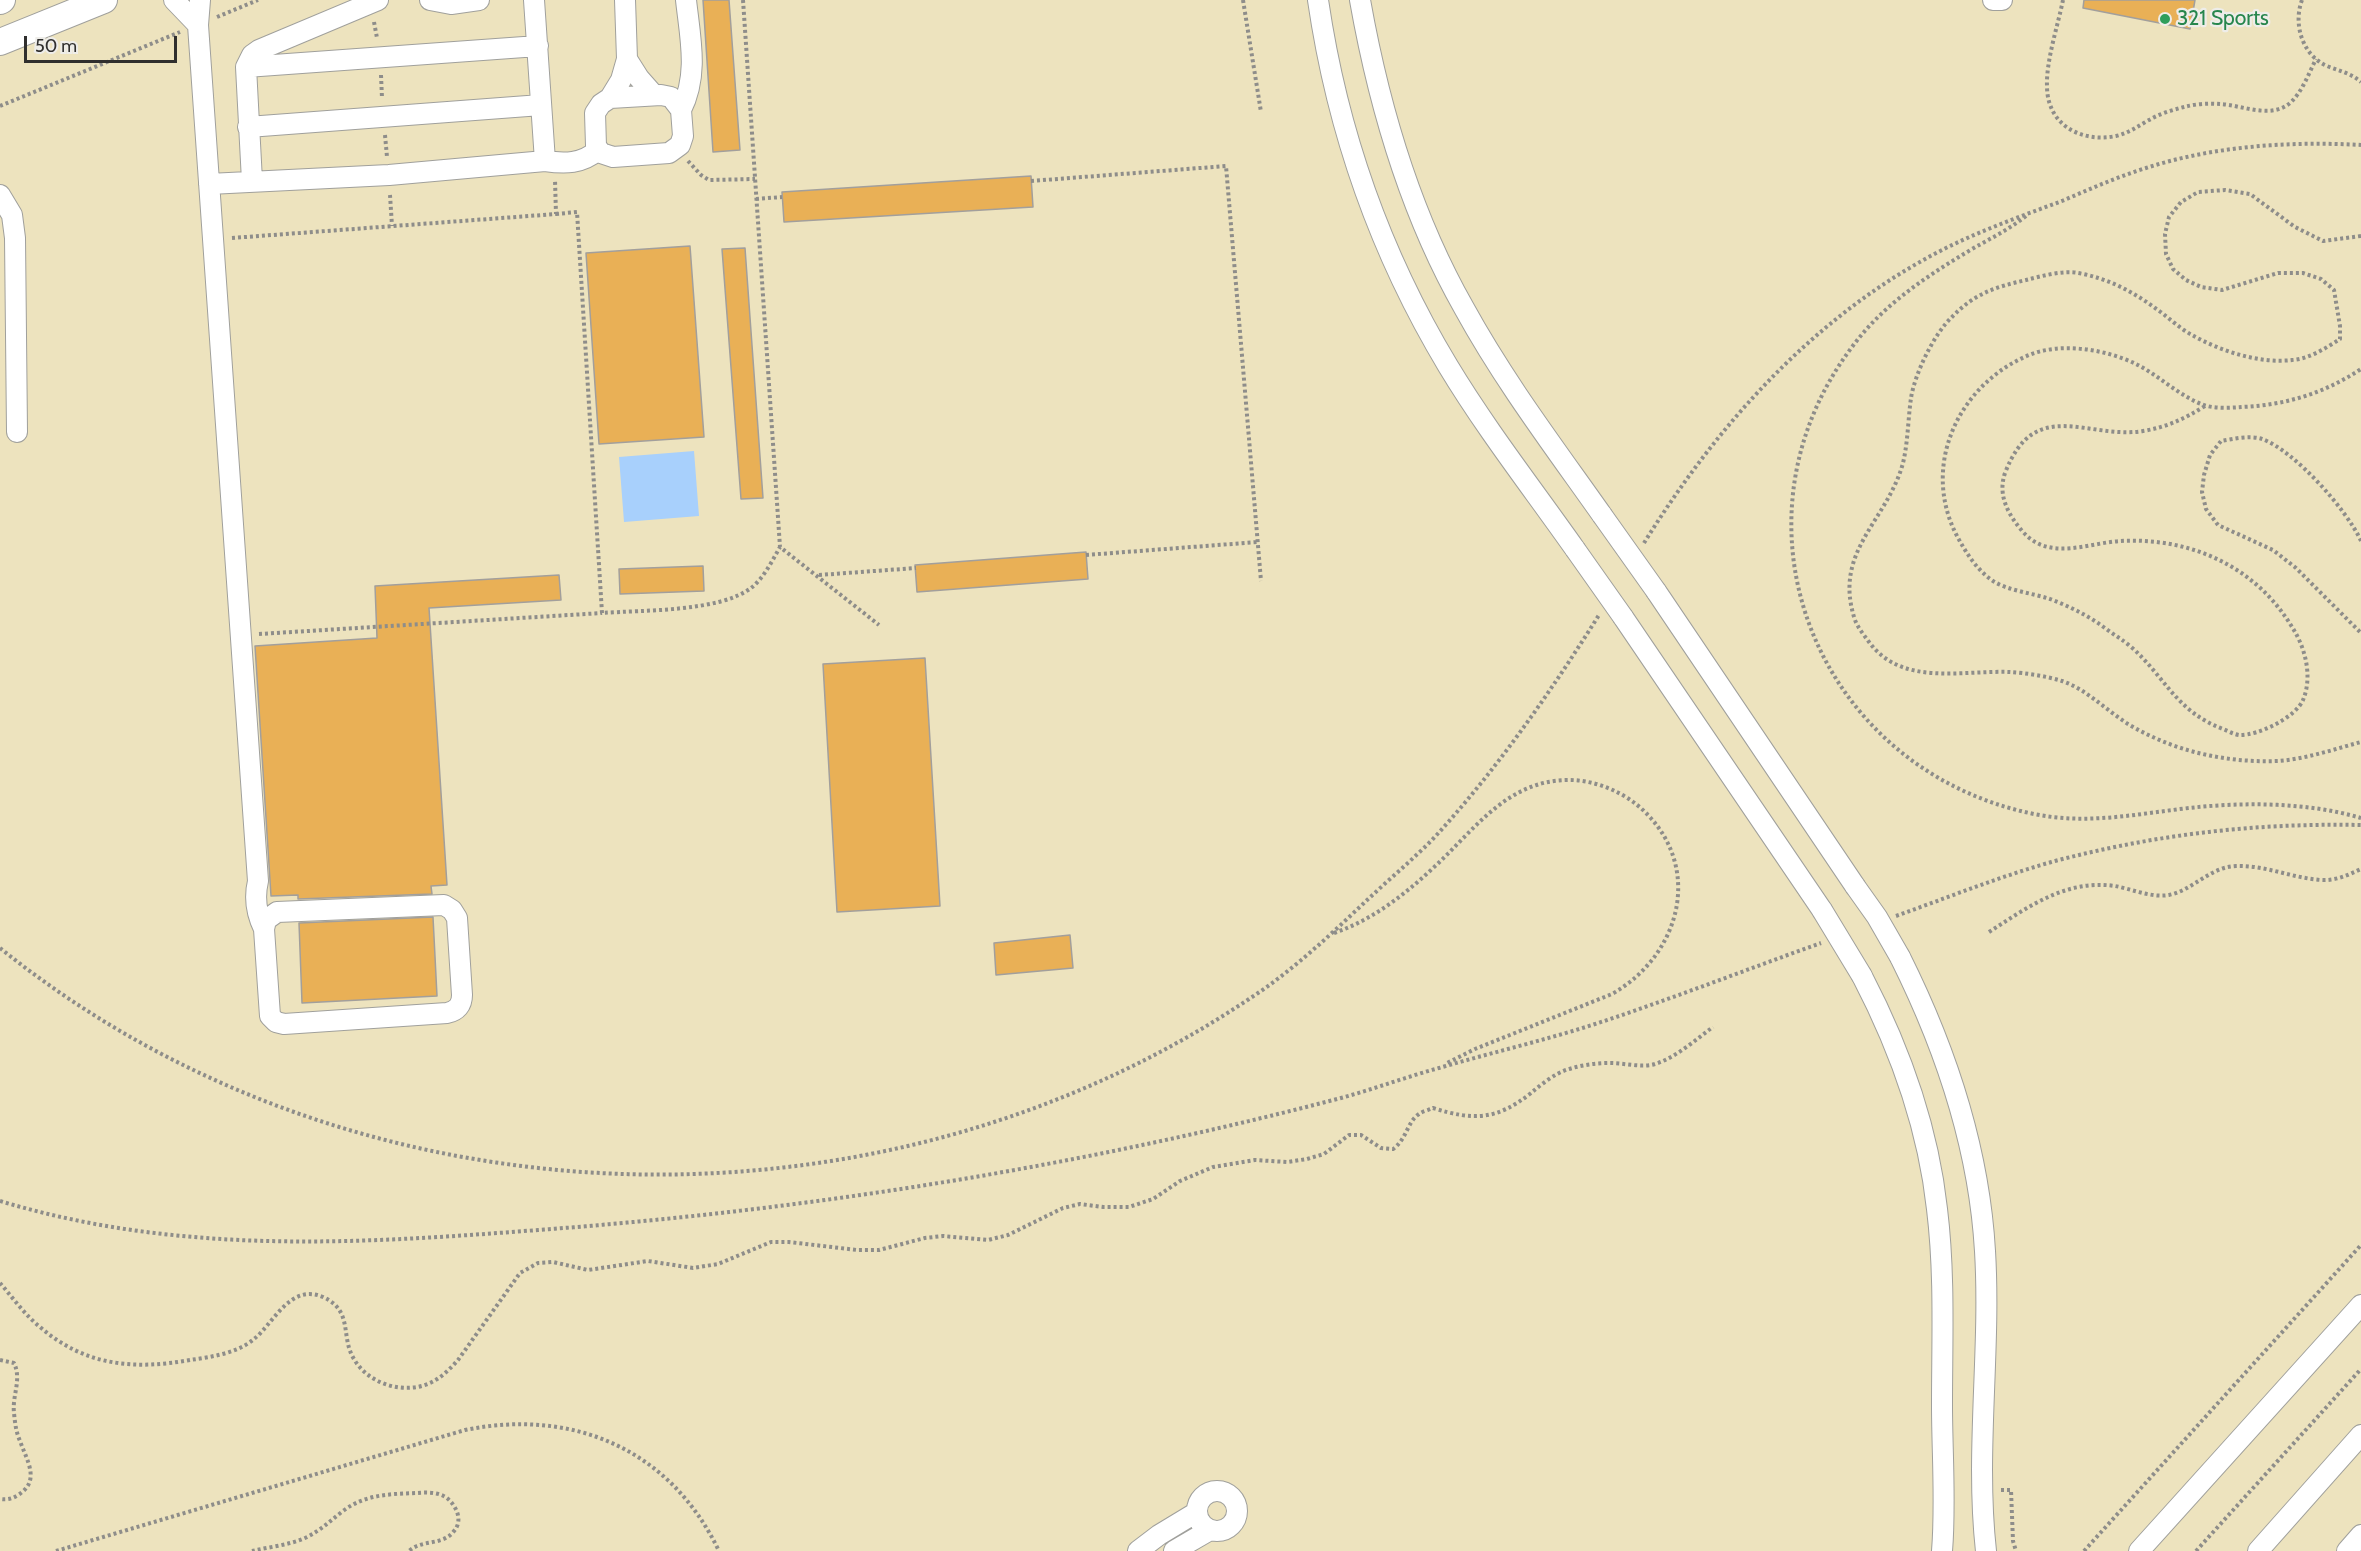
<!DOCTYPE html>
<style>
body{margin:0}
#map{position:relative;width:2361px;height:1551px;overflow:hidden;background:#eeede9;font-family:Cabin,sans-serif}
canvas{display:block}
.scale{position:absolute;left:24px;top:36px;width:153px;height:27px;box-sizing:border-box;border:3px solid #302f2e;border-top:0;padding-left:8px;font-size:18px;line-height:21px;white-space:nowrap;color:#302f2e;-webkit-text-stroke:4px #eeede9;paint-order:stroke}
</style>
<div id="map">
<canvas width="2361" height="1551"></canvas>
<div class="scale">50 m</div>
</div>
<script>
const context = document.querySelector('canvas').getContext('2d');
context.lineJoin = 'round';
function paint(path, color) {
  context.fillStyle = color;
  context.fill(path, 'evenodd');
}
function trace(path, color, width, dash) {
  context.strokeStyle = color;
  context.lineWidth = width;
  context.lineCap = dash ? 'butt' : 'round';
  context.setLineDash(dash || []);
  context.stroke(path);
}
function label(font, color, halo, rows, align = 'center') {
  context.font = font + ' Cabin,sans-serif';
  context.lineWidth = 4.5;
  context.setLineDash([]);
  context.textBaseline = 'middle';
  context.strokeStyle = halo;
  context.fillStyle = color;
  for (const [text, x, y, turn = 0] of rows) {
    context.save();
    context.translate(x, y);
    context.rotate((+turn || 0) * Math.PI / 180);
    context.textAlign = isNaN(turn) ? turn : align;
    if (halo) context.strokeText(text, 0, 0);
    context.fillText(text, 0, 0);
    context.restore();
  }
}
paint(new Path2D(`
 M0 0H2361V1551H0Z`), '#ede3be');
paint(new Path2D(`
 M694 451 699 516 624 522 619 457Z`), '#a8d0fc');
const building = new Path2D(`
 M703 0H729L740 150 713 152Z
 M2084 0H2195L2190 29 2083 8Z
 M1031 176 1033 207 784 222 782 192Z
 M690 246 704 437 599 444 586 253Z
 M745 248 763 498 741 499 722 249Z
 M1086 552 1088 579 917 592 915 565Z
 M703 566 704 591 620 594 619 569Z
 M559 575 561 600 429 608 447 885 431 886 432 894 298 899V895L271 896 255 646 377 638 375 586Z
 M925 658 940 906 837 912 823 664Z
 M433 917 437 996 302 1003 299 923Z
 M1070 935 1073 968 996 975 994 943Z`);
paint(building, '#e9b056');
trace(building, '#a29f9c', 1.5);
const minor = new Path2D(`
 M174 0 198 25
 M200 0 198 25 258 881C254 898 256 913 264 929L270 1016 276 1022 284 1024 447 1013C457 1011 462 1005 462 995L457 918 452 910 444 905 277 912 266 920 264 929
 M430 0 451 4 479 0
 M534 0 545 161
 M1318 0C1337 130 1380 253 1448 366 1486 429 1532 488 1575 549
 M1360 0C1379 107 1410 213 1464 308 1504 381 1554 447 1602 515
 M1993 0H2002
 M627 59 639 78 654 95
 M246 67 538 46
 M610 98 661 95 671 97 681 110 683 136 680 145 669 153 613 157 601 153 596 146 595 113 601 104 610 98 621 80 627 59 625 0
 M681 110C699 75 690 37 686 0
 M248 127 541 105
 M252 181 246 67 252 55 259 50 378 0
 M209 184 389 175 545 161C565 164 582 164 598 150
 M0 195 12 215 15 238 17 432
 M1656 591 1855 886
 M1623 617 1822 910
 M1900 957C1946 1049 1979 1148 1985 1251 1991 1351 1975 1452 1986 1551
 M1862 976C1900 1049 1928 1126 1937 1209 1945 1274 1942 1340 1942 1405 1942 1452 1946 1504 1942 1551
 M1197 1511a20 20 0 1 1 40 0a20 20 0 1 1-40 0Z
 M1138 1551 1159 1535 1197 1512
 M1174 1551 1210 1530
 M2139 1551 2361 1305
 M2258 1551 2361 1435
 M2347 1551 2361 1535`);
const major = new Path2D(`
 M0 1 2 0
 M0 42 104 0`);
trace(minor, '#a0a09c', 22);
trace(major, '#a0a09c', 28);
trace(new Path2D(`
 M743 0 780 547 879 625
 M1243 0 1261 112
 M2063 0C2058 25 2046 61 2047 86 2047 125 2081 143 2116 136 2129 133 2138 126 2149 120 2159 114 2172 110 2184 107 2195 104 2208 103 2220 104 2242 105 2272 120 2291 102 2302 92 2309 73 2316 59
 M2302 0C2293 24 2302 55 2327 66 2339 71 2351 73 2361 82
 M217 17 258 0
 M374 22 377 38
 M381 75 382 98
 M0 106 180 32
 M385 135 387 157
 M688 161 701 175 709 180 755 179
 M1031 181 1226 166 1261 581
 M390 195 392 226
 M756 199 782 197
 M556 214 577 212 602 613C643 610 719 612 751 588 764 578 772 561 780 547
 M2026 216C2007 231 1987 240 1967 252 1924 278 1882 306 1852 347 1718 525 1818 770 2034 814 2087 825 2136 814 2189 808 2244 802 2307 802 2361 818
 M2361 236 2323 241 2295 227 2250 194 2225 190 2198 192 2181 202 2169 217 2165 234 2166 254 2173 269 2186 280 2201 287 2222 290 2278 273H2303L2321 279 2334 290 2340 326V339C2326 348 2309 359 2292 360 2260 364 2220 351 2192 335 2179 328 2167 316 2155 308 2132 291 2107 278 2078 273 2063 270 2042 276 2026 280 1996 287 1975 293 1952 317 1934 334 1915 373 1911 398 1908 419 1908 442 1903 463 1887 522 1832 551 1855 620 1858 628 1864 635 1869 642 1902 687 1962 670 2010 672 2026 673 2046 676 2062 681 2086 689 2106 710 2128 724 2173 751 2225 763 2278 761 2306 759 2335 749 2361 742
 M232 238 556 214 555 180
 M2205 406C2184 419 2167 427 2143 431 2088 440 2035 395 2005 473 1997 496 2009 516 2024 533 2050 561 2088 543 2120 541 2191 537 2256 567 2292 627 2305 647 2313 676 2303 700 2296 717 2258 736 2239 735 2233 734 2228 731 2223 729 2175 711 2165 676 2130 646 2123 640 2116 636 2109 631 2091 617 2071 607 2050 599 2032 593 2009 591 1993 581 1977 570 1966 553 1957 536 1920 465 1959 384 2029 355 2061 342 2105 349 2136 364 2158 375 2177 394 2201 404 2213 409 2229 408 2242 407 2286 405 2325 393 2361 369
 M2361 541C2347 510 2295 451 2262 439 2250 435 2233 439 2221 441L2210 455 2204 475 2202 492 2206 509 2218 525 2273 550 2296 568 2361 633
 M1644 543C1719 422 1819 311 1948 247 1985 229 2024 215 2062 201 2090 189 2117 177 2146 168 2214 146 2290 141 2361 145
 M1086 555 1258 542
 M819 575 916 568
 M259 634 602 613
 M1896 916C1949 897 2001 876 2055 861 2158 834 2255 823 2361 825
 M1989 932C2028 907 2066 879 2115 886 2132 889 2151 898 2169 895 2193 890 2210 867 2236 866 2265 865 2292 878 2321 880 2336 881 2348 875 2361 869
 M1334 933C1372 920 1403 896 1432 869 1474 831 1506 780 1569 780 1593 780 1618 790 1636 804 1705 860 1684 953 1612 994L1475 1049 1445 1064
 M0 948C352 1232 875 1249 1249 999 1291 972 1328 937 1364 903 1386 882 1410 862 1432 840 1495 772 1550 693 1599 615
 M0 1201C179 1255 355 1244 538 1230 809 1210 1078 1167 1341 1098 1374 1089 1406 1077 1439 1068 1490 1053 1542 1041 1592 1025 1669 1000 1745 970 1821 943
 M0 1283C13 1298 25 1315 40 1327 85 1366 134 1370 190 1360 211 1357 238 1353 254 1339 274 1323 290 1283 323 1297 354 1311 340 1337 354 1359 368 1384 404 1395 430 1383 441 1378 450 1369 458 1360L520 1273 538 1263 553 1262 588 1270 648 1261 693 1268 718 1264 771 1242H789L857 1250H879L925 1238 943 1236 988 1240 1008 1235 1063 1208 1080 1204 1103 1207H1129L1153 1199 1180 1181 1213 1167 1255 1160 1287 1162 1307 1159 1324 1154 1349 1135H1361L1381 1148 1393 1149C1407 1139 1407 1122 1419 1114 1423 1111 1429 1110 1433 1108 1474 1121 1497 1120 1531 1093 1542 1084 1555 1073 1569 1069 1582 1065 1596 1063 1610 1063 1625 1063 1641 1068 1655 1064 1677 1057 1695 1040 1713 1027
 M0 1360 14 1363C22 1380 12 1395 14 1413 15 1423 16 1432 20 1441 27 1461 41 1481 18 1495 12 1499 7 1500 0 1499
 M2001 1490H2011L2013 1541 2016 1551
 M56 1551 465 1430C573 1408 670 1449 719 1551
 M252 1551C269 1547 289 1545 305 1538 320 1531 330 1521 343 1511 365 1494 391 1494 417 1493 429 1492 443 1492 451 1502 458 1510 462 1522 454 1531 443 1546 422 1539 409 1551
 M2084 1551 2361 1245
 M2196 1551 2361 1369`), '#8e8d8a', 4, [3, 3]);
trace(minor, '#fff', 20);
trace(major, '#fff', 26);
const minorBridge = new Path2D(`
 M1602 515 1656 591
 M1575 549 1623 617
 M1855 886 1877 917 1900 957
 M1822 910 1862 976`);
trace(minorBridge, '#a0a09c', 22, []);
trace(minorBridge, '#fff', 20);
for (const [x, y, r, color] of [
 [2165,19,6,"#2e9e5b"]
]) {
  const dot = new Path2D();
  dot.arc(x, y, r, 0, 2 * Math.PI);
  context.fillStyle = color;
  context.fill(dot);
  trace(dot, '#eeede9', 2);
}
label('21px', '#27864d', '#eeede9', [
 ["321 Sports",2177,19]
], 'left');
</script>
